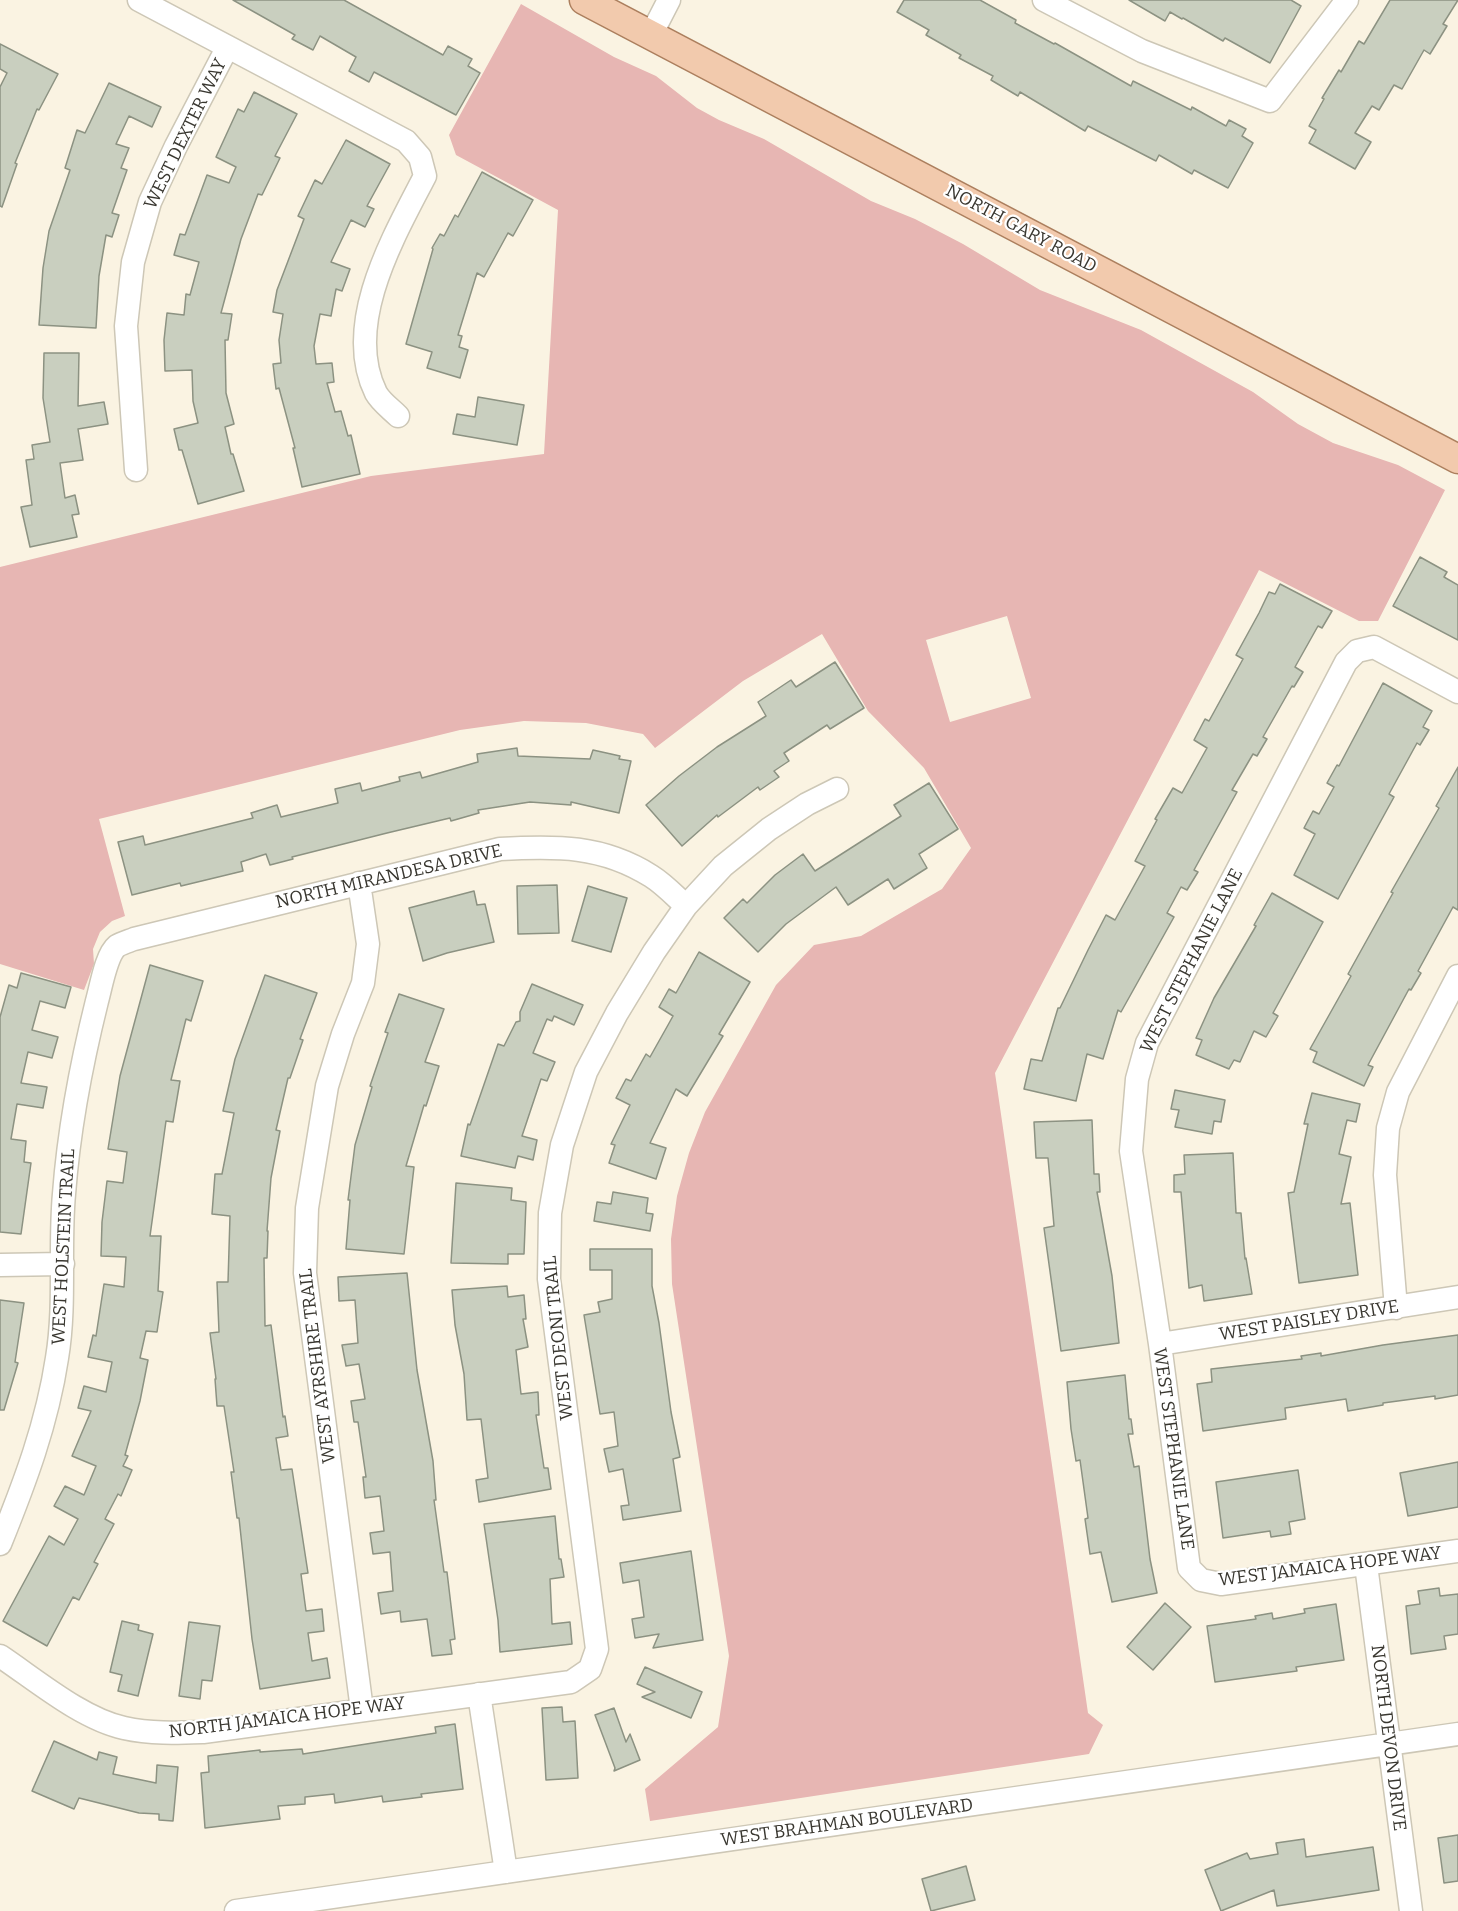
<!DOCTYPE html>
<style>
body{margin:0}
canvas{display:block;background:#faf3e2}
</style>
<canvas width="1458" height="1911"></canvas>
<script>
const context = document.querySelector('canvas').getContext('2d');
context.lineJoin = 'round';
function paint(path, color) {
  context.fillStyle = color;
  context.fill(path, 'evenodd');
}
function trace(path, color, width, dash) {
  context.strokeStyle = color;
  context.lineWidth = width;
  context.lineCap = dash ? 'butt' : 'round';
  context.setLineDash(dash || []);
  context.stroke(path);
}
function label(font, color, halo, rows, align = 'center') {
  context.font = font + ' Bitter,serif';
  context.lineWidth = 4.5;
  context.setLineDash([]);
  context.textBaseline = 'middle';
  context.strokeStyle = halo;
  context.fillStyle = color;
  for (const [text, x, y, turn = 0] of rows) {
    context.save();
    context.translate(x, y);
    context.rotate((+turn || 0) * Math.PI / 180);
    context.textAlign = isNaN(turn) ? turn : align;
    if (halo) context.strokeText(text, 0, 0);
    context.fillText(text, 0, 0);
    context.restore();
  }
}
paint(new Path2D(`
 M521 4 614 57 656 76 697 108 719 120 764 139 871 201 915 219 963 244 1040 290 1141 330 1253 392 1298 424 1333 443 1398 465 1445 490 1378 621H1359L1259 570 995 1073 1088 1713 1103 1725 1089 1754 650 1821 645 1789 718 1727 729 1656 672 1284 671 1239 677 1196 689 1153 705 1112 776 985 814 945 861 936 942 889 971 848 924 768 868 711 822 634 743 681 655 748 643 734 586 723 524 721 460 730 99 819 125 916 112 921 100 932 93 949 94 964 84 990 0 964V567L371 476 544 454 558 210 456 155 449 135ZM1007 616 1031 698 950 722 926 640Z`), '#e7b6b3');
const building = new Path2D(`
 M233 0H344L443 55 448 46 472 59 468 66 480 73 456 115 374 72 369 82 349 71 356 57 320 36 313 50 292 39 295 35Z
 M904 0H980L1016 20 1015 23 1054 44 1055 43 1131 86 1133 81 1191 110 1192 107 1226 126 1229 120 1246 129 1242 136 1253 143 1228 188 1194 170 1192 174 1159 155 1156 161 1088 126 1085 131 1020 92 1018 96 991 80 993 76 959 58 961 55 926 35 929 30 897 12Z
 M1129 0H1291L1301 6 1270 63 1225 38 1223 41 1183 18 1182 19 1170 12 1165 21Z
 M1390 0H1458L1443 24 1447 26 1430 54 1424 50 1402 89 1394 85 1379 110 1372 106 1355 133 1371 142 1355 169 1309 143 1316 130 1309 126 1324 99 1322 98 1339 70 1341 72 1359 41 1364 44Z
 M0 44 58 74 39 110 37 109 15 163 17 164 2 207 0 206V87L7 73 0 69Z
 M109 83 161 107 152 127 129 116 116 144 129 148 121 168 127 170 112 213 119 215 112 237 106 235 99 276 96 328 39 325 43 268 49 231 70 170 65 168 77 130 85 133Z
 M254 92 297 114 275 156 280 158 262 195 258 194 241 239 221 313 232 314 228 340H225L226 393 234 424 225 427 231 454H233L244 491 198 504 182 450H179L174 429 198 423 193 401 192 370 165 371 164 340 167 313 184 315 186 294 190 295 199 262 174 255 180 234 185 235 207 175 229 183 236 167 216 157 238 109 244 112Z
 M346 140 390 164 367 206 374 209 365 227 351 220 331 262 350 269 342 291 336 289 331 316 320 314 314 346 316 364 332 363 334 382 327 383 335 412 341 411 348 436 351 435 360 474 302 487 293 448H295L279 388 276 389 273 364 281 363 279 340 283 314 273 312 277 290 304 219 298 216 315 180 322 184Z
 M482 172 533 200 513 236 508 233 484 277 477 273 458 335 462 336 459 347 468 350 460 378 427 368 432 352 406 344 433 249 432 248 440 234 444 236 455 215 458 217Z
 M44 353H79L78 406 104 402 108 424 78 429 83 460 60 463 65 498 75 495 79 514 72 515 77 537 30 547 21 507 32 505 26 460 34 459 32 445 50 442 43 398Z
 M478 397 524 405 517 445 453 434 457 414 475 417Z
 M1420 557 1447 572 1444 577 1458 585V640L1393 606Z
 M1280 584 1332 611 1322 628 1318 626 1295 667 1303 672 1294 687 1292 686 1263 737 1267 739 1257 756 1253 754 1232 790 1237 792 1194 870 1198 872 1187 890 1181 887 1167 913 1174 917 1121 1012 1118 1010 1103 1059 1087 1054 1076 1101 1024 1089 1031 1059 1042 1061 1058 1008H1060L1088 950 1106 915 1115 920 1145 866 1135 861 1157 820 1155 819 1173 788 1182 793 1207 748 1194 740 1205 719 1209 721 1243 659 1236 655 1259 613 1269 592 1275 594Z
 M835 662 864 708 830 729 827 725 784 753 789 761 774 771 779 777 760 790 758 787 718 817 717 815 682 846 646 805 679 776 717 747 766 716 758 702 791 680 796 687Z
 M1383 683 1432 711 1423 727 1429 730 1420 745 1417 743 1389 794 1394 797 1338 899 1294 875 1315 834 1304 828 1313 811 1319 814 1334 787 1327 783 1337 765 1339 766Z
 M517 748 518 756 590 759 593 750 620 756 619 759 631 761 619 813 571 802V805L530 802 478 810 479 813 451 821 450 818 387 833 292 857 293 859 270 865 266 854 241 862 243 871 181 886 180 883 132 895 118 842 143 836 145 845 253 818 251 813 277 805 281 817 338 803 335 789 360 783 362 791 400 781 399 777 420 772 422 778 478 762 477 754Z
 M1458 767V910L1453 907 1418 971 1421 973 1411 990 1409 989 1368 1065 1373 1067 1364 1086 1313 1062 1317 1052 1310 1049 1351 976 1348 974 1393 893 1391 892 1439 808 1436 806Z
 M929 783 958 829 919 854 927 868 894 889 888 879 848 905 836 887 786 924 758 952 724 918 743 899 747 903 775 875 803 854 815 871 901 816 894 805Z
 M557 885 559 933 518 934 517 886Z
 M588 886 627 898 611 952 572 941Z
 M474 891 477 905 485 904 494 942 447 953 423 961 409 908Z
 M1272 893 1323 922 1273 1013 1278 1016 1266 1037 1254 1031 1240 1062 1234 1060 1229 1069 1196 1055 1202 1040 1196 1038 1214 998 1256 926 1254 925Z
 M699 952 750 982 719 1034 723 1036 687 1096 676 1089 650 1143 666 1148 656 1179 609 1163 615 1145 611 1144 630 1105 616 1098 626 1079 631 1081 646 1054 650 1057 668 1025 673 1016 659 1007 669 989 676 993Z
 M150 965 203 981 191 1021 186 1019 171 1080 180 1081 173 1122 166 1121 150 1236H161L158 1291 163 1292 157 1332 146 1331 140 1358 148 1360 140 1401 125 1455 128 1456 123 1466 132 1470 121 1496 118 1494 105 1519 114 1524 94 1562 98 1564 79 1600 73 1597 47 1646 3 1621 49 1536 64 1545 78 1519 54 1506 65 1486 84 1495 96 1466 72 1456 91 1411 78 1408 84 1386 106 1392 112 1362 88 1357 93 1335 96 1336 104 1284 124 1287 126 1257 101 1256 102 1222 107 1181 123 1183 127 1152 108 1149 120 1076Z
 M21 973 71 987 65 1008 40 1001 32 1030 58 1037 52 1058 28 1052 21 1083 47 1087 43 1108 17 1104 11 1139 26 1141 24 1162 31 1163 21 1234 0 1232V1017L9 985 17 988Z
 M265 975 317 993 300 1039 303 1040 290 1078H288L276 1130 280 1131 271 1178 267 1231H268L267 1258H264L265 1326 271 1325 283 1417 285 1416 288 1436 276 1438 281 1470 292 1469 308 1573 301 1574 306 1611 322 1609 324 1631 308 1633 312 1661 327 1658 330 1678 260 1689 252 1639 239 1518H237L231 1472H234L224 1406H217L215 1379H216L210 1333 219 1332 217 1282H228L230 1216 212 1214 215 1174H222L234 1113 223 1111 235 1059Z
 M532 984 583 1005 574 1025 554 1016 552 1021 547 1019 533 1053 555 1062 547 1081 541 1079 522 1136 537 1140 533 1160 518 1156 515 1168 461 1156 468 1124 470 1125 498 1044 504 1046 516 1022 520 1021V1012Z
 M399 994 444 1009 425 1062 439 1066 426 1106 424 1105 406 1166 414 1167 404 1254 346 1249 350 1200H348L355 1145 372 1087 370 1086 388 1033 385 1032Z
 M1175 1090 1225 1100 1221 1122 1214 1121 1212 1134 1175 1127 1179 1110 1171 1109Z
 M1312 1093 1360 1104 1356 1122 1347 1120 1339 1154 1351 1157 1341 1204 1350 1203 1358 1275 1299 1283 1288 1193 1294 1192 1308 1124H1304Z
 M1092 1120 1094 1174H1099L1100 1192H1097L1112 1276 1119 1343 1061 1351 1044 1228 1054 1226 1048 1158H1036L1034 1122Z
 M1233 1153 1236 1213H1241L1245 1259 1246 1258 1252 1294 1204 1301 1202 1285 1189 1288 1181 1192H1174V1175L1185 1174 1184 1155Z
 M456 1183 512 1188 511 1200 526 1202 524 1254H508V1264L451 1263Z
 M613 1192 648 1198 646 1213 653 1214 650 1231 594 1221 597 1202 611 1204Z
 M590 1249H652V1286L659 1323 671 1412 680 1457 673 1459 681 1511 623 1520 621 1506 629 1505 623 1469 609 1472 604 1449 618 1446 614 1412 600 1414 584 1315 600 1312 598 1302 612 1299V1270H590Z
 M407 1273 417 1370 433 1461 436 1500H434L444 1572H447L455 1639 450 1640 452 1654 432 1656 427 1619 401 1622 400 1611 381 1614 378 1593 393 1591 390 1552 373 1554 370 1533 384 1531 380 1496 365 1498 363 1477H366L358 1422H354L351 1401 365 1399 359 1364 346 1366 342 1345 358 1343 355 1300 339 1301 338 1277Z
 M507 1286 508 1297 524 1295 526 1319H523L528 1347 516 1350 521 1394 538 1392 539 1415H536L544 1468H548L551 1489 479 1502 476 1480 488 1478 481 1419 467 1420 464 1374 455 1325 452 1290Z
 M0 1300 24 1303 15 1362 18 1363 4 1410H0Z
 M1458 1335V1395L1435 1399V1396L1383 1403V1405L1348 1411 1346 1399 1285 1408 1286 1419 1203 1431 1197 1384 1212 1382 1211 1369 1302 1359 1301 1356 1321 1353V1356L1383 1345Z
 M1125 1375 1129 1419H1131L1133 1434H1128L1134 1467 1139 1466 1150 1559 1157 1593 1112 1602 1101 1552 1090 1554 1085 1519 1088 1518 1080 1460 1076 1461 1071 1429 1067 1382Z
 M1458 1462V1507L1408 1516 1400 1473Z
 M1298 1470 1305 1519 1289 1522 1291 1534 1271 1537 1270 1531 1223 1538 1216 1482Z
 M555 1516 559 1559H561L564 1577 550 1579 552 1624 570 1622 572 1644 500 1652 498 1620 484 1524Z
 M691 1551 703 1640 653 1648 659 1634 635 1638 632 1619 644 1617 639 1580 623 1583 620 1563Z
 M1439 1588 1440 1596 1458 1594V1634L1444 1636 1446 1649 1411 1654 1406 1606 1420 1604 1418 1591Z
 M1165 1603 1191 1627 1153 1670 1127 1647Z
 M1336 1604 1344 1660 1296 1667 1297 1671 1215 1682 1207 1626 1256 1619 1255 1616 1272 1613 1273 1619 1305 1613 1304 1609Z
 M122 1621 139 1625 138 1630 153 1634 138 1696 118 1691 122 1675 110 1672Z
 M189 1622 220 1626 212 1681 202 1680 200 1699 179 1696Z
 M645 1667 702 1692 691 1718 642 1697 655 1692 637 1684Z
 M562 1707 563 1722 575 1721 578 1778 546 1780 542 1708Z
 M614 1708 626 1742 630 1734 640 1760 614 1771 615 1768 595 1715Z
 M455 1724 463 1789 421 1794 422 1797 383 1802 382 1796 335 1803 334 1794 305 1797V1804L278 1806 280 1819 205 1828 201 1773 209 1772 208 1756 260 1750V1752L302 1749 303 1754 436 1733 435 1727Z
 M54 1741 97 1760 99 1752 117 1757 113 1774 156 1783 157 1765 178 1767 173 1821 159 1820V1814L139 1813 79 1798 74 1809 32 1791Z
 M1458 1835V1881L1444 1883 1438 1838Z
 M1304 1839 1306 1857 1373 1847 1379 1890 1277 1906 1274 1890 1221 1911 1205 1870 1247 1853 1250 1859 1278 1854 1276 1843Z
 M966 1866 975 1900 931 1911 922 1879Z`);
paint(building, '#c9cfbf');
trace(building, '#8c9282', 1.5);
const minor = new Path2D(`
 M139 0 406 141 420 157 425 176C394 236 342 324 376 393 381 402 391 409 398 416
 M1044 0 1142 51 1270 101 1347 0
 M651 35 669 0
 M136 470 126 326 133 262 150 202 176 146 227 48
 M1458 692 1374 647 1357 651 1346 662 1147 1043 1137 1079 1131 1151 1160 1344 1189 1568 1201 1580 1221 1584 1458 1551
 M359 883 368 944 363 983 343 1034 327 1086 307 1208 305 1273 362 1710
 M0 1265 63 1264
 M1396 1308 1385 1175 1388 1128 1398 1092 1458 976
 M1160 1344 1458 1297
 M0 1544C25 1482 47 1424 57 1358 66 1304 59 1248 64 1194 69 1128 81 1065 97 1001 101 987 106 955 117 946 122 943 129 941 134 939L500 849C556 846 602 845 651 876 664 884 675 896 686 906
 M1366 1565 1411 1911
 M0 1656C36 1680 82 1719 124 1728 151 1734 176 1733 203 1732L571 1682 590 1669 597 1649 549 1279 550 1213 562 1145 586 1072 617 1013 654 952 686 906 723 866 769 829 807 804 837 789
 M479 1694 506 1872
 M236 1911 1458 1734`);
const major = new Path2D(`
 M584 0 1458 459`);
trace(minor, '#cdc7b6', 25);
trace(major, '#ac7f5e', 31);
trace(minor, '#fff', 22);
trace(major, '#f2caad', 28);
label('18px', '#393730', '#fff', [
 ["WEST DEXTER WAY",186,134,-64],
 ["NORTH GARY ROAD",1021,229,28],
 ["NORTH MIRANDESA DRIVE",389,877,-13],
 ["WEST STEPHANIE LANE",1192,961,-63],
 ["WEST HOLSTEIN TRAIL",64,1247,-87],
 ["WEST PAISLEY DRIVE",1309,1321,-9],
 ["WEST DEONI TRAIL",559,1338,-96],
 ["WEST AYRSHIRE TRAIL",318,1366,-97],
 ["WEST STEPHANIE LANE",1173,1449,82],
 ["WEST JAMAICA HOPE WAY",1330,1567,-7],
 ["NORTH JAMAICA HOPE WAY",287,1718,-7],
 ["NORTH DEVON DRIVE",1388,1738,83],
 ["WEST BRAHMAN BOULEVARD",847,1823,-8]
]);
</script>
